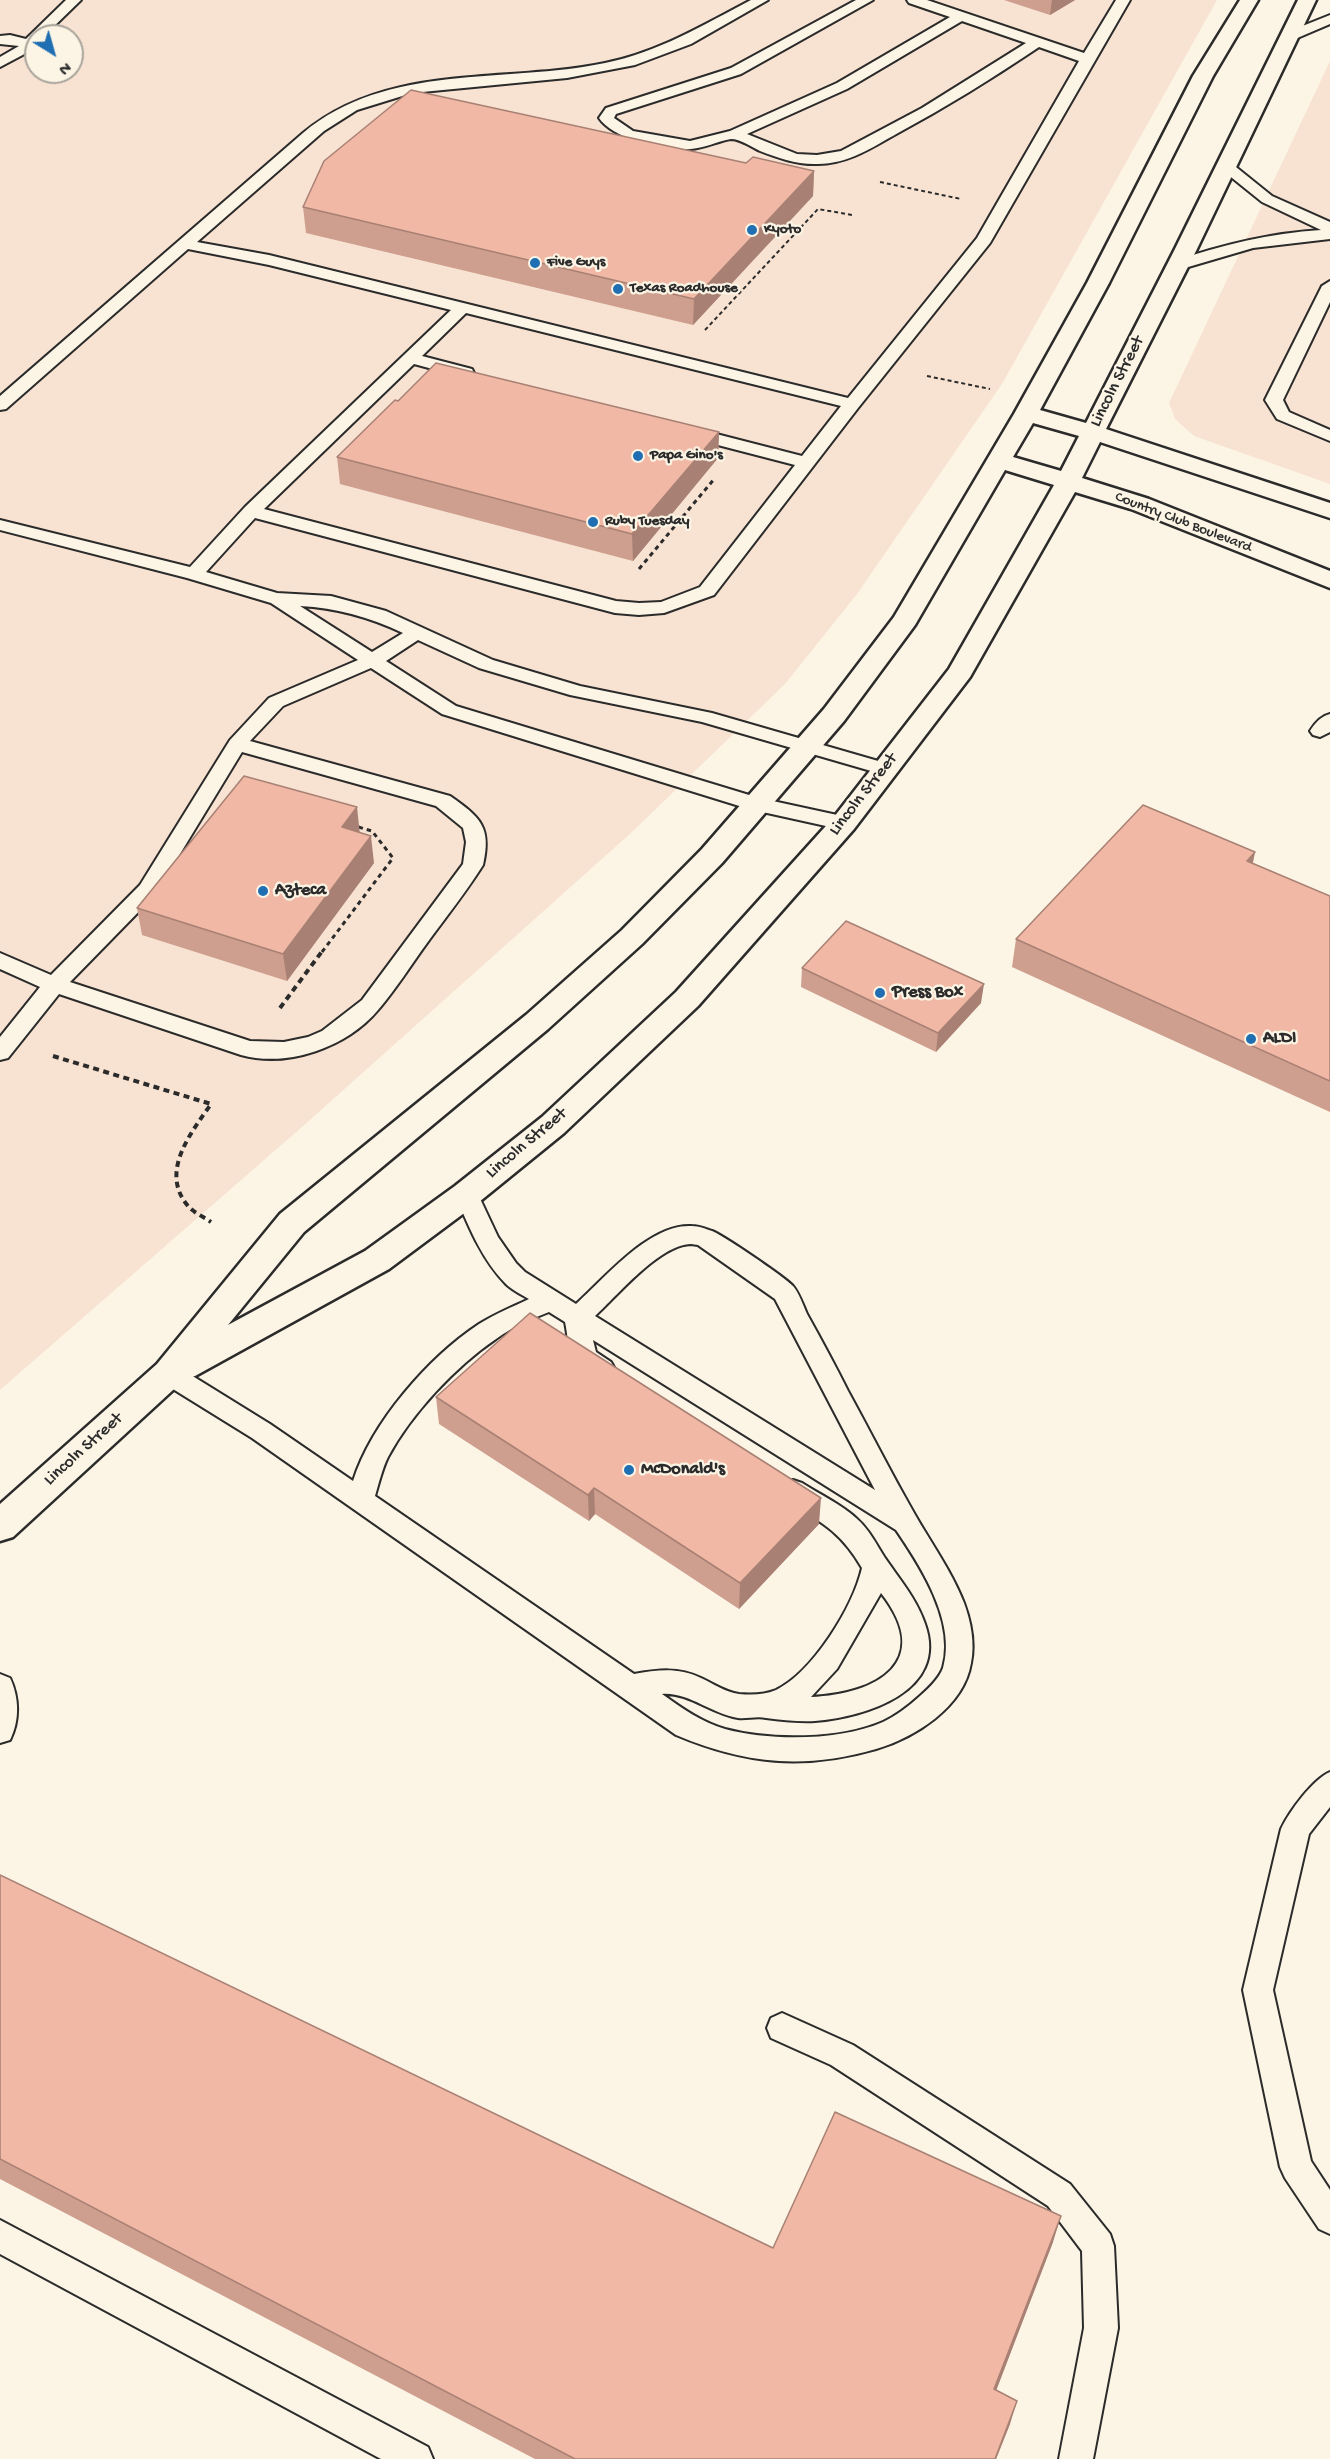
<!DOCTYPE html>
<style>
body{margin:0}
#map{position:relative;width:1330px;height:2459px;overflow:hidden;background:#fcf5e5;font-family:"Gochi Hand",sans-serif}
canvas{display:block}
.north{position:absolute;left:24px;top:24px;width:60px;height:60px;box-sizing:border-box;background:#fcf5e5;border:2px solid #a8a49b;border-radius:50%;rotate:143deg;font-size:16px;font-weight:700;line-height:24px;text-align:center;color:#2b2b2b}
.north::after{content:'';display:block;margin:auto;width:21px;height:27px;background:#1f6fb2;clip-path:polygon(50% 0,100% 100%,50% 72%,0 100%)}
</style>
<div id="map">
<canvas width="1330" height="2459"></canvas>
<div class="north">N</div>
</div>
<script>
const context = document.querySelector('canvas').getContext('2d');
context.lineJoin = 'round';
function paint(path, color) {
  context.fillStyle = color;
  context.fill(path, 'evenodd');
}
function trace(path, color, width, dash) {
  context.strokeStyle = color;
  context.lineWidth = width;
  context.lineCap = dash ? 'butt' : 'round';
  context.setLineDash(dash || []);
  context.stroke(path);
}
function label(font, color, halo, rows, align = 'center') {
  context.font = font + ' "Gochi Hand",sans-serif';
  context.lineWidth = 4.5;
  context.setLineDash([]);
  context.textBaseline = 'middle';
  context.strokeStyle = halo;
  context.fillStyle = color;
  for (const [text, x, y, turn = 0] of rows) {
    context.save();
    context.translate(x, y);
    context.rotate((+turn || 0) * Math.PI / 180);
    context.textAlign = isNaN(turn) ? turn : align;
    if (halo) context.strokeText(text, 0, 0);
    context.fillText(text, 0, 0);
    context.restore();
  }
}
paint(new Path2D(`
 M0 0H1217L1002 384 857 594 785 684 631 833 302 1127 0 1390ZM36 36H72V72H36Z
 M1330 61V484L1194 436 1175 419 1169 403Z`), '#f8e3d2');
const lane = new Path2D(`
 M66 0H81L44 36H36V45L32 50 0 67V57L19 46 0 44V36L10 35 26 39Z
 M751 0H768L691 44 635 65 567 78 412 93 357 110 324 131 197 242 269 255 848 398 977 238 1079 61 1039 47C993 78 946 107 898 133 873 147 848 164 818 164 798 165 778 158 760 151 752 147 740 139 731 139 718 141 705 148 691 149 666 152 613 139 599 118L606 108 731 68 856 0H873L741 74 616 114 614 118 633 131 690 141 730 131 837 83 950 17 909 3 907 0H927L1084 53 1116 0H1130L990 243 858 408 714 595 664 613 639 615 615 613 255 518 206 572 277 593 331 596 386 611 493 660 580 686 712 713 892 765 895 769 892 773 885 775 878 773 702 722 570 695 479 668 418 640 386 661 456 706 759 798 851 818 854 823 851 828 844 830 749 809 442 714 371 668 283 706 250 741 450 796C480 817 492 827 483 865 466 892 446 917 427 943 411 965 396 989 378 1010 347 1047 288 1068 241 1055L59 994 8 1058 0 1060V1037L40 987 0 969V953L51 975 140 885 230 740 269 698 358 660 271 603 187 578 0 530V520L190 567 245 507 451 310 269 265 188 249 6 409 0 410V396L303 133C388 62 504 84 605 63 659 52 703 25 751 0ZM962 21 1026 43 922 108 841 151 817 155 797 154 747 134 847 89ZM466 313 841 406 802 456 689 427 683 428 680 432 683 436 795 465 700 587 661 602 639 603 616 601 264 509 414 364 466 378 472 377 474 373 472 369 422 356ZM300 606C337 608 369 617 403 633L372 652ZM242 752 436 806 463 828 466 842 463 864 362 1000 322 1031 308 1037 284 1042 250 1041 70 982 155 895Z
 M1330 15V24L1295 39 1290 40 1283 36 1285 33Z
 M1226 161 1231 163 1272 196 1330 222V239L1253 248 1178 270 1172 268 1170 265 1172 262C1221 245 1270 233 1321 230L1262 202 1221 169 1218 166Z
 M1330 281V302L1283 400 1289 412 1330 430V441L1277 419 1265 400 1322 286Z
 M1330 714V732L1320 737 1313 735 1310 731C1315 723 1321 716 1330 714Z
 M467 1185 475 1188 498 1237 516 1263 525 1272 576 1304C605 1278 650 1223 692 1226 699 1226 706 1229 712 1231 723 1235 786 1278 793 1286 799 1293 803 1305 807 1314 821 1339 835 1365 848 1391 870 1431 891 1473 914 1513 931 1543 951 1570 964 1603 971 1622 975 1644 971 1663 964 1707 914 1738 876 1749 803 1770 745 1764 676 1735L252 1438 160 1381 156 1374 160 1367 169 1364 178 1367 270 1424 353 1481C372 1422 428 1358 479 1324 495 1314 512 1307 529 1299 522 1295 512 1290 506 1284 482 1260 468 1225 455 1194L459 1188ZM691 1244 698 1245 775 1299 875 1490 595 1316C618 1295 659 1245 691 1244ZM549 1312 565 1322C570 1346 566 1358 588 1373 597 1378 602 1379 611 1376L615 1369 611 1362 596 1352 593 1340 896 1530C920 1565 957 1622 943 1668 939 1679 928 1689 920 1696 909 1706 896 1716 883 1722 840 1741 770 1741 725 1729 701 1722 682 1708 662 1694 689 1692 711 1714 738 1718 747 1719 757 1716 766 1718 782 1720 799 1722 815 1721 866 1717 949 1691 925 1624 916 1598 900 1580 885 1558 876 1544 869 1529 856 1518 841 1504 819 1494 802 1483L793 1480 784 1483 780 1491 784 1499C819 1521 840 1530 862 1568 853 1607 813 1672 776 1690 764 1695 752 1695 739 1694 725 1692 714 1684 701 1678 678 1667 658 1670 634 1674L375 1496C379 1483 382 1469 388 1457 411 1414 456 1366 496 1339 512 1327 531 1319 549 1312ZM881 1593C935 1662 877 1694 811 1697L837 1669Z
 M0 1674 10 1678C19 1697 20 1720 10 1740L0 1743Z
 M1330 1772V1807L1309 1834 1273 1990 1311 2161 1330 2190V2234L1319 2229 1285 2178 1280 2167 1243 1990 1281 1829C1289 1812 1313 1779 1330 1772Z
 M782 2013 853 2045 1070 2184 1110 2234 1114 2246 1118 2328 1093 2459H1059L1084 2328 1082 2251 1048 2206 831 2065 771 2038 767 2028 771 2018Z
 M0 2220 428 2447 433 2459H381L0 2254Z`);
const secondary = new Path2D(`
 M1240 0H1258L1213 76 1109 283 1040 410 1086 423 1174 251 1298 0H1316L1196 251 1106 429 1330 503V518L1100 442 1082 478 1149 499 1330 571V588L1131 509 1075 492 970 677 854 829 698 1006 564 1133 479 1202 389 1269 195 1376 185 1379 13 1537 0 1541V1504L157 1364 280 1214 526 1015 622 930 702 849 824 709 894 617 1014 414 1087 283 1193 76ZM1033 423 1079 436 1061 471 1013 457ZM1005 470 1054 485 949 669 834 817 676 992 542 1117 455 1186 365 1251 228 1325 304 1232 548 1029 642 944 722 863 844 721 915 625Z`);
trace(lane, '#2b2b2b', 4);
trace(secondary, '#2b2b2b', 5);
trace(new Path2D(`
 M880 182 961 199
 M705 330 818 209 852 215
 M927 376 990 389`), '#2b2b2b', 2, [4, 3]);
trace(new Path2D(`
 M639 569 715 478
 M322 952 393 858 372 831 355 826`), '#2b2b2b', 3, [4.5, 4]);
trace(new Path2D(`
 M280 1008 323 950
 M53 1056 211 1104C191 1133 159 1172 188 1206 194 1213 204 1217 211 1222`), '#2b2b2b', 4, [6, 4.5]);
paint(lane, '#fcf5e5');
paint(secondary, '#fcf5e5');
paint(new Path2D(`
 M1004 0H1075L1050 15Z
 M746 163 814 171 813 196 693 325 306 233 303 207Z
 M719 432 718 458 633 561 340 484 337 457Z
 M360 832 374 863 287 981 142 935 137 908Z
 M1255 852 1253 863 1330 896V1112L1012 967 1016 939Z
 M802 968 981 1003 936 1052 801 987Z
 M436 1397 819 1524 739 1609 595 1514 589 1521 439 1424Z
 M0 1875 773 2248 1053 2242 996 2390 1010 2424 996 2459H535L0 2179Z`), '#ce9e8e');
paint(new Path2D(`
 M1052 0H1075L1050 15Z
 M814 171 813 196 693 325 694 299Z
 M719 432 718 458 633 561 632 534Z
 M357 807 360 835 342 827Z
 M371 836 374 863 287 981 283 954Z
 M1255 852 1249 879 1247 861Z
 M984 984 981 1003 936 1052 938 1033Z
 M594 1488 595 1514 589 1521 588 1495Z
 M821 1498 819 1524 739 1609 740 1583Z
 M1061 2216 1053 2242 988 2412 994 2389Z
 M1017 2401 1010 2424 996 2459H995Z`), '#a88174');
const building = new Path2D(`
 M411 90 746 163 753 157 814 171 694 299 303 207 324 161Z
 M436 363 719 432 632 534 337 457 395 400 398 401Z
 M244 776 357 807 342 827 371 836 283 954 137 908Z
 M1143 805 1255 852 1247 861 1330 896V1081L1016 939Z
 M846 921 984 984 938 1033 802 968Z
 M530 1313 821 1498 740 1583 594 1488 588 1495 436 1397Z
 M0 1875 773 2248 835 2112 1061 2216 994 2389 1017 2401 995 2459H575L0 2159Z`);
paint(building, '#f0b8a5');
trace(building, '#a88174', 1.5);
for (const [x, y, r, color] of [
 [752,230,6,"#1f6fb2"],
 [535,263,6,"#1f6fb2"],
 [618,289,6,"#1f6fb2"],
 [638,456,6,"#1f6fb2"],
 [593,522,6,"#1f6fb2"],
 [263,891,6,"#1f6fb2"],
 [880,993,6,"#1f6fb2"],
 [1251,1039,6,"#1f6fb2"],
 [629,1470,6,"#1f6fb2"]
]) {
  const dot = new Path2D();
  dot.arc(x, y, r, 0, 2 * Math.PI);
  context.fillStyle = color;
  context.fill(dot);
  trace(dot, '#fcf5e5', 2);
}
label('bold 15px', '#2b2b2b', '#fcf5e5', [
 ["Kyoto",764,230],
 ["Five Guys",547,263],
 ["Texas Roadhouse",630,289],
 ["Papa Gino's",650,456],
 ["Ruby Tuesday",605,522]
], 'left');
label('15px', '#2b2b2b', '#fcf5e5', [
 ["Country Club Boulevard",1183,523,21]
]);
label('18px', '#2b2b2b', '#fcf5e5', [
 ["Lincoln Street",1118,382,-63],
 ["Lincoln Street",864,795,-52],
 ["Lincoln Street",527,1144,-40],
 ["Lincoln Street",84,1450,-42]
]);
label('bold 18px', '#2b2b2b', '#fcf5e5', [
 ["Azteca",275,891],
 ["Press Box",892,993],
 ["ALDI",1263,1039],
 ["McDonald's",641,1470]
], 'left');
</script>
